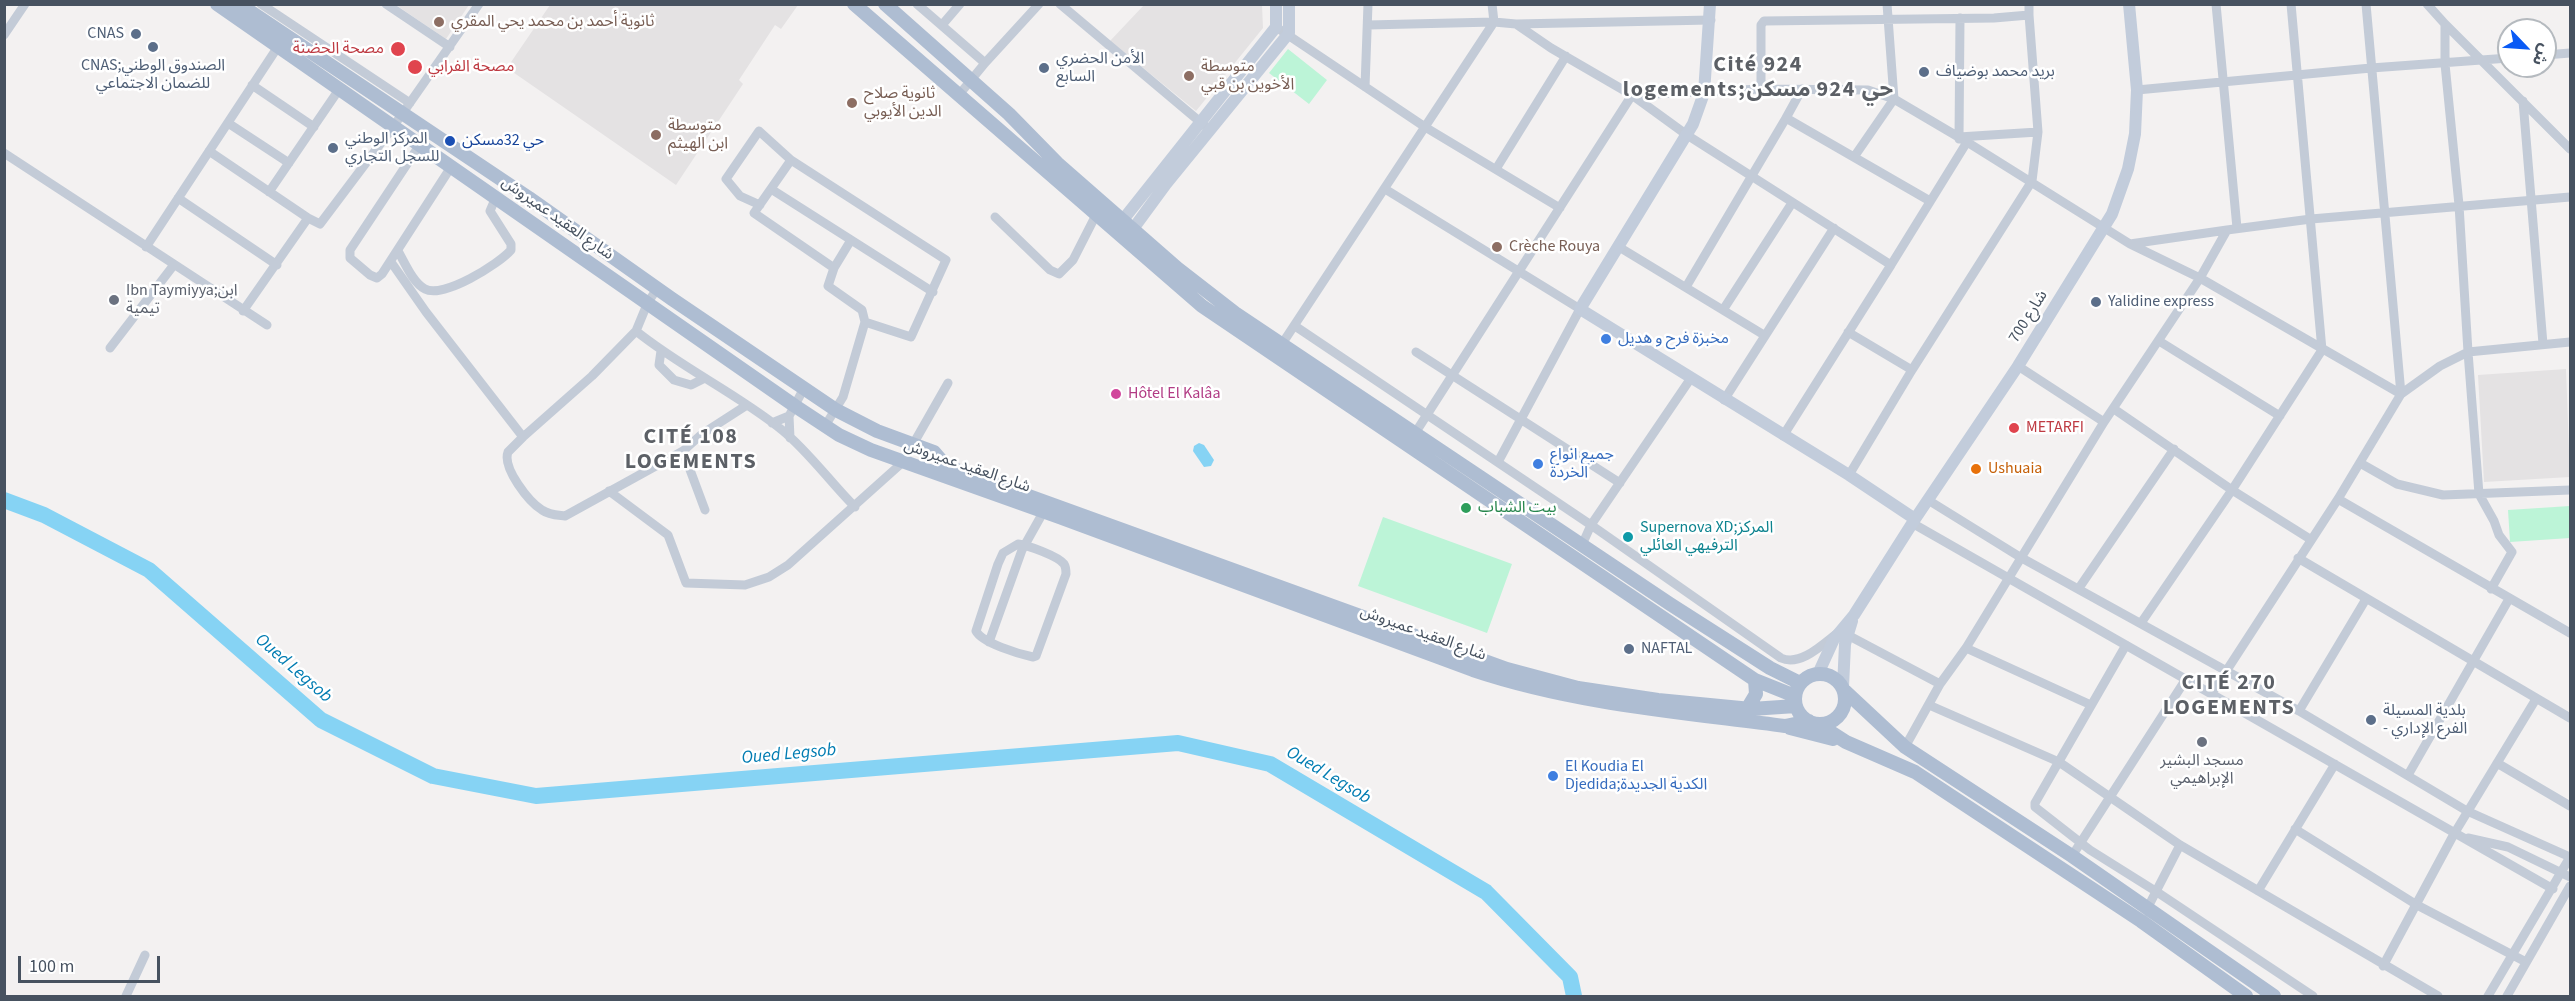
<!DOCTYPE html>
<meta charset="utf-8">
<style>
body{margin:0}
#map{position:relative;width:2575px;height:1001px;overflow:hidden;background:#f3f1f1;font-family:"Source Sans 3","Noto Sans Arabic",sans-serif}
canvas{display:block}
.frame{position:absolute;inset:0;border:6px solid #475260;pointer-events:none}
.north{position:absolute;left:2497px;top:18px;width:60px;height:60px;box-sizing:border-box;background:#fff;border:2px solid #b5babf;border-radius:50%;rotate:115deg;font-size:16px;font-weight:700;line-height:24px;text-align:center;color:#475260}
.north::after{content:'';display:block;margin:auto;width:21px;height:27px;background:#095af5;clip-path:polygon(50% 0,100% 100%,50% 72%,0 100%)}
.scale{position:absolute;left:18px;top:956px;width:142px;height:27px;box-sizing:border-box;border:3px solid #475260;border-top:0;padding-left:8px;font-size:18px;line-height:21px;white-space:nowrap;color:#475260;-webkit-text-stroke:4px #fff;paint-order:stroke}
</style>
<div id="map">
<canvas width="2575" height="1001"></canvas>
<div class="frame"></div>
<div class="north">ش</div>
<div class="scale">100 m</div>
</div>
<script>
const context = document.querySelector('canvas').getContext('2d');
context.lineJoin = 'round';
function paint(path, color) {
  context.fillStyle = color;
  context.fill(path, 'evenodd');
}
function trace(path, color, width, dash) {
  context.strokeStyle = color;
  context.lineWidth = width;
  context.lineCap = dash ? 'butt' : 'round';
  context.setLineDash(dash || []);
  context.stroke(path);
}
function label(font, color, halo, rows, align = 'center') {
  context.font = font + ' "Source Sans 3","Noto Sans Arabic",sans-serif';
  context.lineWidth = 5;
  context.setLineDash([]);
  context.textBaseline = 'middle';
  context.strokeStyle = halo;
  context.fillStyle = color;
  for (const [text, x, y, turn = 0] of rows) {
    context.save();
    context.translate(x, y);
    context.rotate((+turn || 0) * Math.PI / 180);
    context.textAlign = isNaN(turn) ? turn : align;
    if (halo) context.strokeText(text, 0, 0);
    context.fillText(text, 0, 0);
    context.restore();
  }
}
paint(new Path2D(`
 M396 5H469L446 39Z
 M550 5V4L798 5 781 29 775 25 739 80 743 84 676 185 507 68Z
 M1144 5H1262L1263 28 1196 111 1110 41Z
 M2566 369 2570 477 2484 482 2478 375Z`), '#e4e2e3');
paint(new Path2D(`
 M1288 49 1327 80 1309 104 1269 73Z
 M2570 506V538L2510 542 2508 510Z
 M1383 517 1512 564 1487 633 1358 586Z`), '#bcf4d7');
paint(new Path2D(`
 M1199 443 1204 445 1214 460 1211 466 1204 467 1193 451 1194 446Z`), '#86d3f4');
trace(new Path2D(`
 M4 500 44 515 149 570 321 720 433 776 536 796 1178 743 1270 764 1486 892 1570 977 1574 996`), '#86d3f4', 16);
trace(new Path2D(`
 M261 4 410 103
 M386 4 450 47
 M917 4 985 63
 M1060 4 1205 126
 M1492 4 1494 22 1516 24 1711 20
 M2216 4 2237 228
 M2366 4 2401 394
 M2427 4 2445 24V64L2459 205 2468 352 2570 342
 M2445 24 2570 149
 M942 25 960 4
 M1368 25 1494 22
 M1276 27 1425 127 1560 208
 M4 35 25 4
 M2545 55 2570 53
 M252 85 314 127
 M1365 87 1368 4
 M1761 89V25L1764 21 1994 18 2029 15V4
 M1802 89 1786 118 1930 201
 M2137 90 2371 68 2509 58
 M958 96 985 63 1039 4
 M2523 101 2543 344
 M228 123 289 163
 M1959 137 2038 132
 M1959 139 1960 18
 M1967 142 2130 244 2200 278 2401 394
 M419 146 350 250V258L370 275 377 278 382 274 451 167
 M209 151 308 218 320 224 393 127 479 4
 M4 153 267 325
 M1854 157 1894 99 1887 4
 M791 160 754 213 834 268
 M1496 169 1566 56
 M771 189 933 292
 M1385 189 1580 309 1498 462
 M269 192 340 88
 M178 198 277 265
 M760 205 740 196 726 179 759 131 791 160 946 260 911 337 865 322 862 310 828 286 834 268 851 240
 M995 217 1050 270 1059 274 1073 260 1098 211
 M2130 244 2227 230
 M146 247 281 42
 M1619 247 1764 335
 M398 251C405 263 413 283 425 289 443 299 499 264 511 250V244L490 211 496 197
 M391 262 426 312 523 437 592 376 636 331 648 302 657 289
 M1686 287 1786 118
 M1723 310 1792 203
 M243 311 308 218
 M1295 326 1591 525 1781 658C1801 667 1824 643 1840 631L1940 684
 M636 331C682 368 736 393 782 430 808 451 831 483 855 507
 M1848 332 1912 370
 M2159 341 2280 416
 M1280 347 1494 22
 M110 348 173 266
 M661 351 659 365 674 380 691 385 705 378
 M1416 352 1620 483
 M2018 366 2104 422
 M1724 400 1834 228
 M2114 409 2232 490 2310 539
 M789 416 790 438
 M772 423 789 416 804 388
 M825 426 843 397 865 322
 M1783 436 1891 265
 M523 437 508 452C502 468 529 502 542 510 549 515 557 515 565 516L683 451 702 434 747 405
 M1412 438 1632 95 1761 89 1868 90 1894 99 1967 142 1891 265 1687 135 1632 95 1551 48 1516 24
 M683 451 705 510
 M2360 463 2397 484 2443 495 2570 490
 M1849 475 1912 370 2032 181 2038 132 2029 15
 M609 491 668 535 686 583 745 585 769 577 788 565 903 462 948 383
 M2338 499 2570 633
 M1928 500 2020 557 2299 711 2467 811 2570 857
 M1912 523 2553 889
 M1018 544C1027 545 1058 556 1064 564 1066 567 1066 570 1066 574L1036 656 1033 657C1019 654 982 643 976 631L998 564 1003 553Z
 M1582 545 1591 525 1691 378
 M2298 558 2570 718
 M2079 588 2174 449
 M2141 623 2232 490 2322 350 2291 4
 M989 642 1022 550 1045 509
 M2126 645 2035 803V807L2090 850 2157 892 2313 996
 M1966 648 2091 705
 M2212 693 2338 499 2401 394 2440 366 2468 352 2479 494 2494 521 2499 535 2512 552 2491 589
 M1929 705 2059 762 2180 845 2438 996
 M2299 711 2366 599
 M1905 747 1940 684 1966 648 2104 422 2200 278 2227 230 2311 219 2570 197
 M2497 763 2570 806
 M2408 775 2509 599
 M2295 829 2417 905 2526 962
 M2468 838 2508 847 2570 877
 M2072 856 2186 679
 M2258 891 2335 764
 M2147 909 2180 845
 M2383 966 2454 834 2536 699
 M126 996 145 955
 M2488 996 2570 857
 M2507 996 2570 886`), '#c3cbd7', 9);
trace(new Path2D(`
 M1710 4 1704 93 1693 124 1580 309 1849 475 1915 519
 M1122 221 1276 27V4
 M1133 229 1166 184 1289 33V4
 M1818 674 1834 639 1854 615 1915 519 2018 366 2112 214 2128 169 2135 134 2137 90 2129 4
 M1843 687 1845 644 1852 621`), '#c2ccdb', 12);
trace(new Path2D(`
 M217 4 795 406 839 435 871 450 1059 517 1473 670C1575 704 1680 712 1785 726L1809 721
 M239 4 529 198 672 299 836 410 877 431 934 452 946 466 1507 669 1578 688 1658 700 1751 709 1796 706
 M854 4 1202 306 1755 680 1795 696
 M885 4 1009 114 1057 163 1177 268 1235 313 1670 604 1770 668 1800 683
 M1795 699a25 25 0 1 1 50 0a25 25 0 1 1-50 0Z
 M1845 691 1905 747 2072 856 2274 996
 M1747 709 1756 694 1755 680
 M1818 724 1846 742 1915 772 2141 921 2246 996
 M1790 728 1833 739`), '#aebdd2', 14);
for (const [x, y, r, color] of [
 [439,22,6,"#8d6e63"],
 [136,34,6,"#5c6f8a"],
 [153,47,6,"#5c6f8a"],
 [398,49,8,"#e0444e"],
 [415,67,8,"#e0444e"],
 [1044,68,6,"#5c6f8a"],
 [1924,72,6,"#5c6f8a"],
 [1189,76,6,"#8d6e63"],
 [852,103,6,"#8d6e63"],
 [656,135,6,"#8d6e63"],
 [450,141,6,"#1a4fb4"],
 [333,148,6,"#5c6f8a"],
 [1497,247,6,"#8d6e63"],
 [114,300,6,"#6b7280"],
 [2096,302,6,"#5c6f8a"],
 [1606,339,6,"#3f7fe0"],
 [1116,394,6,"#d1479c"],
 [2014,428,6,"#e0444e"],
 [1538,464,6,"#3f7fe0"],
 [1976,469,6,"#e8710a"],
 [1466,508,6,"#2e9e5b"],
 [1628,537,6,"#0f9aa8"],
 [1629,649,6,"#5c6f8a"],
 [2371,720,6,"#5c6f8a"],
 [2202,742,6,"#6b7280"],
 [1553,776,6,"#3f7fe0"]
]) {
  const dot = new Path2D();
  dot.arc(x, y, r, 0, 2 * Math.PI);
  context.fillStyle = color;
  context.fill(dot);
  trace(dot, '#fff', 2);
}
label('16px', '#785e54', '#fff', [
 ["ثانوية أحمد بن محمد يحي المقري",451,22],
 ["متوسطة",1201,67],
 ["الأخوين بن قبي",1201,85],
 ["ثانوية صلاح",864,94],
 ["الدين الأيوبي",864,112],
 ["متوسطة",668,126],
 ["ابن الهيثم",668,144],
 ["Crèche Rouya",1509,247]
], 'left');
label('16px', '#4e5e75', '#fff', [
 ["CNAS",124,34,"right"],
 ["الأمن الحضري",1056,59],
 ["السابع",1056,77],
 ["CNAS;الصندوق الوطني",153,66,"center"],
 ["للضمان الاجتماعي",153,84,"center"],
 ["بريد محمد بوضياف",1936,72],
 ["المركز الوطني",345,139],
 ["للسجل التجاري",345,157],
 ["Yalidine express",2108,302],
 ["NAFTAL",1641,649],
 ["بلدية المسيلة",2383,711],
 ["- الفرع الإداري",2383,729]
], 'left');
label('16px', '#be3a42', '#fff', [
 ["مصحة الحضنة",384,49,"right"],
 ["مصحة الفرابي",428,67],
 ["METARFI",2026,428]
], 'left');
label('16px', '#164399', '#fff', [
 ["حي 32مسكن",462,141]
], 'left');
label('16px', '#475260', '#fff', [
 ["شارع العقيد عميروش",557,219,35],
 ["شارع 700",2029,317,-58],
 ["شارع العقيد عميروش",967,467,19],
 ["شارع العقيد عميروش",1423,634,20]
]);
label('16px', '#5b616d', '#fff', [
 ["Ibn Taymiyya;ابن",126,291],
 ["تيمية",126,309],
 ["مسجد البشير",2202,761,"center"],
 ["الإبراهيمي",2202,779,"center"]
], 'left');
label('16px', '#366cbe', '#fff', [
 ["مخبزة فرح و هديل",1618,339],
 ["جميع انواع",1550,455],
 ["الخردة",1550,473],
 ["El Koudia El",1565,767],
 ["Djedida;الكدية الجديدة",1565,785]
], 'left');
label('16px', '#b23c85', '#fff', [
 ["Hôtel El Kalâa",1128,394]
], 'left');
label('16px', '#c56008', '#fff', [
 ["Ushuaia",1988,469]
], 'left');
label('16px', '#27864d', '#fff', [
 ["بيت الشباب",1478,508]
], 'left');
label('16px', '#0d838f', '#fff', [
 ["Supernova XD;المركز",1640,528],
 ["الترفيهي العائلي",1640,546]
], 'left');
label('italic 18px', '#017cb2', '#fff', [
 ["Oued Legsob",293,669,41],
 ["Oued Legsob",789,755,-5],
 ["Oued Legsob",1328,776,31]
]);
context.letterSpacing = '1.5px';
label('bold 22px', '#5c6066', '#fff', [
 ["Cité 924",1758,66],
 ["logements;حي 924 مسكن",1758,91],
 ["CITÉ 108",691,438],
 ["LOGEMENTS",691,463],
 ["CITÉ 270",2229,684],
 ["LOGEMENTS",2229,709]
]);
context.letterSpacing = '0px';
</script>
